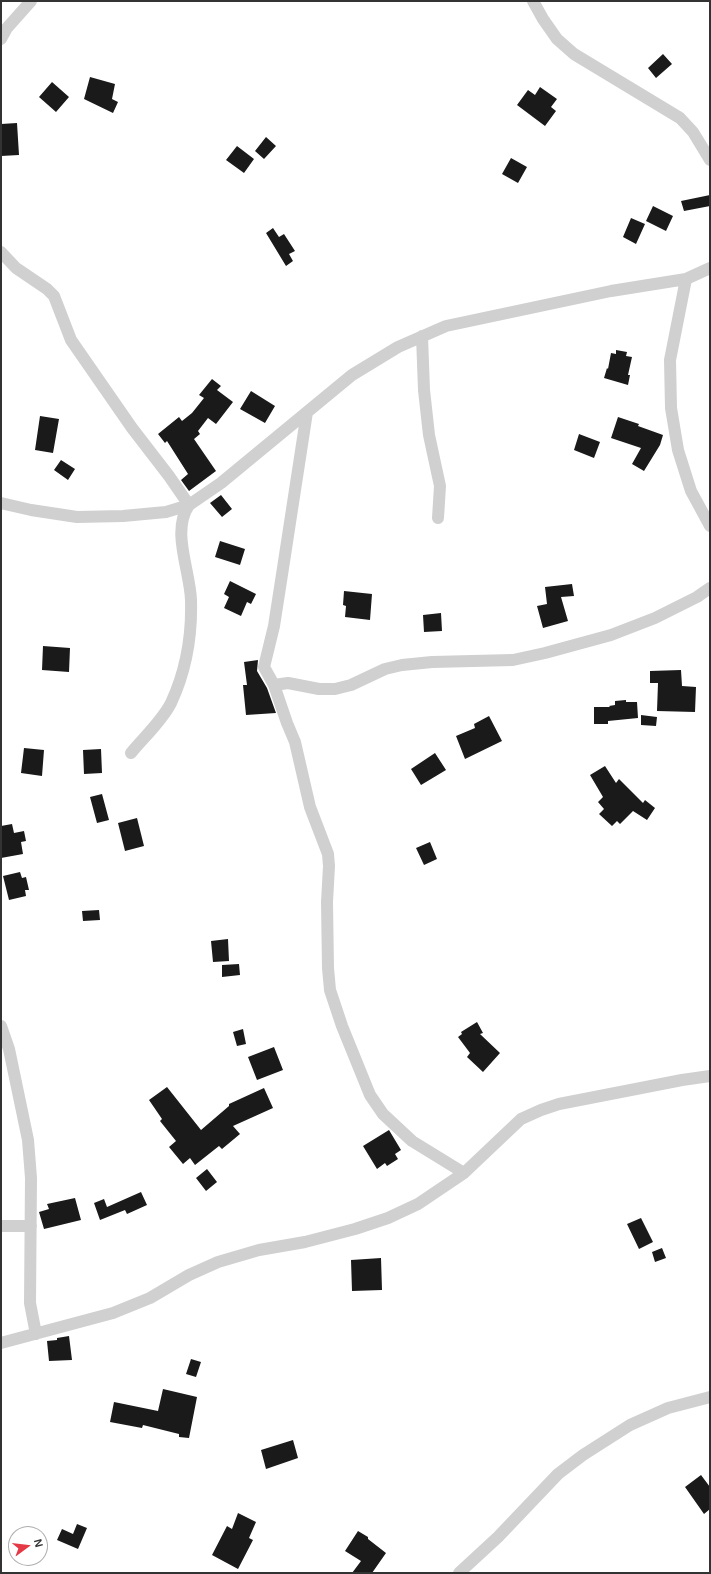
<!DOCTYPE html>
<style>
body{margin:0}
#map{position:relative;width:711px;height:1574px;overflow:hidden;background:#fff;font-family:Arial,sans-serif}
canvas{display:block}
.frame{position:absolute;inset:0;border:2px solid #333;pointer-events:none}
.north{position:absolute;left:8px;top:1526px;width:40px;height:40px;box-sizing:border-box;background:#fff;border:1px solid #adadad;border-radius:50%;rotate:75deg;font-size:11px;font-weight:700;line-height:16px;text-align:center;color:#333}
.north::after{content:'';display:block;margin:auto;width:14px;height:18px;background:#e63946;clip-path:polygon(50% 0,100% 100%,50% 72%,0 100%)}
</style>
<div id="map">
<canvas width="711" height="1574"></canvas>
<div class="frame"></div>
<div class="north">N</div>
</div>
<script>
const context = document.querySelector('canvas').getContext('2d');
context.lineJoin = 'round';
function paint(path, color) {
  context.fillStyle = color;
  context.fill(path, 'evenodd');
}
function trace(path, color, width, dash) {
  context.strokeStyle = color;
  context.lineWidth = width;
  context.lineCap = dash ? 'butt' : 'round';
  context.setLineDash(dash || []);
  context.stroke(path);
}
paint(new Path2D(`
 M663 54 672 64 656 78 648 68Z
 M90 77 115 84 112 99 118 102 113 113 84 99Z
 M52 82 69 97 56 112 39 97Z
 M540 87 557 99 551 107 556 111 545 126 517 105 528 90 535 95Z
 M17 123 19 155 1 156V124Z
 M266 137 276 146 264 159 255 151Z
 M237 146 254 159 244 173 226 160Z
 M511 158 527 167 518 183 502 174Z
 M710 195V206L684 211 681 201Z
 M653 206 673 216 666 231 646 221Z
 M631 218 645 224 636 244 623 237Z
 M273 228 279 237 284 234 295 251 289 254 293 261 286 266 266 233Z
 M616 350 627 352 626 356 632 357 628 375H630L628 385 604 378 607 368 608 369 611 353 616 354Z
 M212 379 221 386 217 390 233 402 216 424 208 418 198 431 200 434 194 439 216 471 189 491 181 480 188 474 167 441 165 443 158 434 179 417 182 421 192 413 204 398 199 395Z
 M251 391 275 406 265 423 240 409Z
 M40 416 59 419 53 453 35 450Z
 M618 417 639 424 638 426 663 435 660 445 644 471 632 464 641 448 611 438Z
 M579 434 600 442 594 458 574 450Z
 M61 460 75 469 68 480 54 470Z
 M221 495 232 509 222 517 210 503Z
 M220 541 245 549 240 565 215 557Z
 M230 581 256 594 251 604 247 602 241 616 224 608 229 597 224 594Z
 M572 584 574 596 561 597 568 621 543 628 537 606 547 604 545 587Z
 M344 591 372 594 370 620 345 617 346 606 343 605Z
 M441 613 442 631 424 632 423 615Z
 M43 646 70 648 69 672 42 670Z
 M258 660 257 671 267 688 276 713 246 715 243 685H247L244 662Z
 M681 670 682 686 696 687 695 712 657 711 658 683H650V671Z
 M626 700V702H637L638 718 608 721V724H594V707H610L609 706 615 705V701Z
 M641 715 657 717 656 726 641 725Z
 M489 716 502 741 465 759 456 736 475 728 474 724Z
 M24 748 44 750 42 776 21 773Z
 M101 749 102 773 84 774 83 750Z
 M435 753 446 770 421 785 411 769Z
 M605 766 616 783 619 779 643 803 645 800 655 808 647 820 633 811 620 824 617 821 612 826 599 814 604 809 598 802 603 797 590 775Z
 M102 794 109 820 97 823 90 797Z
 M137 818 144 846 125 851 118 823Z
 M12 824 14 833 24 831 26 841 21 842 23 854 1 858V826Z
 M430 842 437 859 424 865 416 848Z
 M20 872 22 878 26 877 29 890H25L26 896 9 900 3 876Z
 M99 910 100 920 83 921 82 911Z
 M228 939 229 961 213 962 211 941Z
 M239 964 240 975 222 977V965Z
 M477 1022 483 1033 480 1034 500 1053 483 1072 467 1057 470 1053 458 1037 462 1034 461 1032Z
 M243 1029 246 1044 237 1046 233 1032Z
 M274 1047 283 1070 257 1080 248 1057Z
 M167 1087 201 1130 229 1106V1104L264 1088 273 1108 233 1126 240 1134 222 1149 219 1146 195 1165 190 1158 183 1164 169 1147 176 1141 160 1121 162 1119 149 1100Z
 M389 1130 401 1150 395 1154 398 1159 387 1166 385 1163 377 1169 363 1146Z
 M207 1169 217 1182 206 1191 196 1178Z
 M141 1192 147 1205 127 1214 125 1210 100 1220 94 1203 104 1199 107 1207Z
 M75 1198 81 1220 44 1229 39 1212 49 1209 47 1204Z
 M641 1218 653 1242 639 1249 627 1224Z
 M662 1248 666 1258 655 1262 652 1252Z
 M381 1258 382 1290 352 1291 351 1260Z
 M69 1336 72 1360 49 1361 47 1341 57 1340V1338Z
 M191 1359 201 1362 196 1377 186 1374Z
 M163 1389 197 1397 189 1438 179 1437V1434L143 1425 142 1428 110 1422 114 1402 158 1411Z
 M293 1440 298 1458 266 1469 261 1450Z
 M701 1475 710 1487V1509L704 1514 685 1487Z
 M238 1513 256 1522 249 1538 253 1540 238 1569 212 1555 227 1526 232 1529Z
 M77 1524 87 1528 78 1549 57 1540 62 1529 73 1534Z
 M358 1531 368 1537V1539L386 1553 372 1573H352L361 1561 345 1551Z`), '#1a1a1a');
trace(new Path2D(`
 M533 1 543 19 557 39 574 54 680 118 693 132 710 160
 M1 39 7 28 31 1
 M1 252 16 268 47 289 54 296 71 340 132 428 169 476 189 505C171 531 190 570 191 600 192 634 186 671 171 703 162 721 144 737 131 753
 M686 279 670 360 671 408 678 450 691 491 710 526
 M422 336 424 390 429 435 440 486 438 518
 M307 412 281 581 274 626 264 667 274 685 287 723 295 742 310 807 328 854 329 866 327 902 328 968 330 990 342 1026 370 1095 383 1114 412 1141 464 1173
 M1 503 31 510 77 517 123 516 166 512 189 505 221 483 352 375 398 347 446 326 611 291 686 279 710 268
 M274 685 288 683 319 689H335L351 685 385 669 402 665 432 662 513 660 545 653 611 635 655 618 697 597 710 588
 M1 1026 9 1049 28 1140 31 1178 30 1303 36 1334
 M1 1226H31
 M1 1343 113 1313 150 1298 189 1275 218 1262 259 1250 305 1242 355 1229 388 1218 418 1204 464 1173 521 1119 541 1110 559 1104 682 1080 710 1076
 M459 1573 498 1537 558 1474 583 1455 630 1425 668 1408 710 1397`), '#d0d0d0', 12);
</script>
